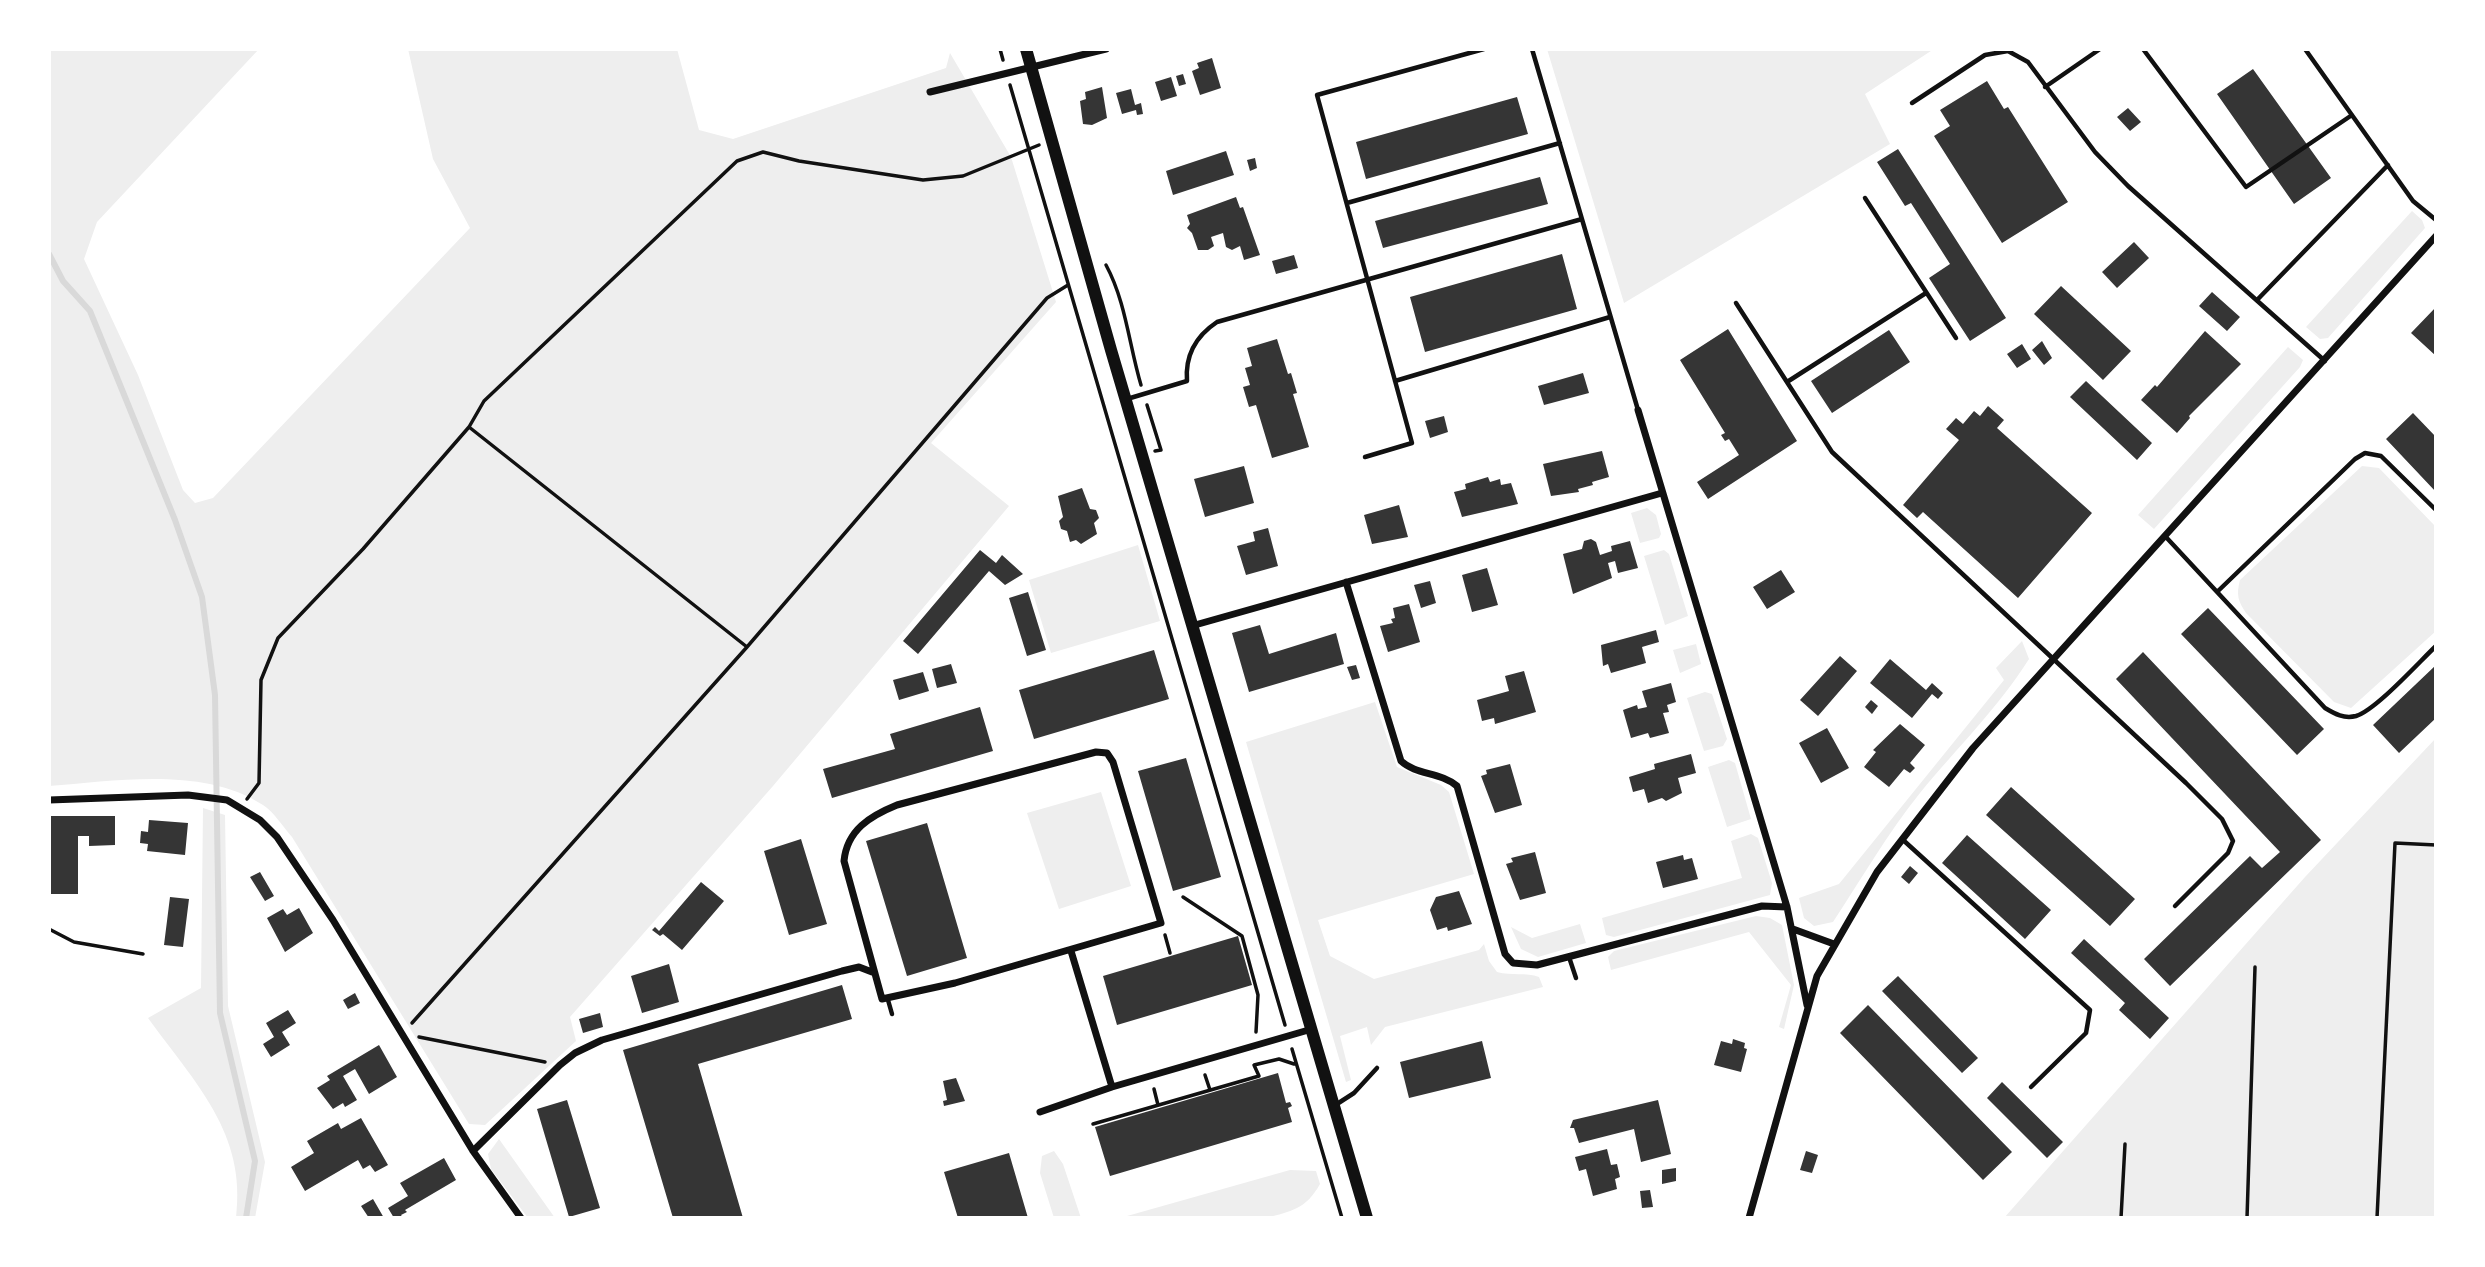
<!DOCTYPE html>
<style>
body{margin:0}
#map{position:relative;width:2485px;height:1267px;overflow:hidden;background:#fff;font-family:Rubik,sans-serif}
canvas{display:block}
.frame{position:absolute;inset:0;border:51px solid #fff;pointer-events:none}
</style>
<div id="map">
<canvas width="2485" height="1267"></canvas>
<div class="frame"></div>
</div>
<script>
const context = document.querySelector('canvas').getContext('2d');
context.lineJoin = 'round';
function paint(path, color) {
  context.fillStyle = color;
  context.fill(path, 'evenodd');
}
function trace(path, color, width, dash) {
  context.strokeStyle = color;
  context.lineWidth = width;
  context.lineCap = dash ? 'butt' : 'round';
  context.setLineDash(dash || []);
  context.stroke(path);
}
paint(new Path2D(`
 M49 49H259L97 222 84 259 138 375 183 490 195 503 213 498 470 228 433 159 408 49H677L699 130 733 139 946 68 950 53 1011 157 1056 302 931 443 1009 506 773 786 570 1017 576 1041 485 1125 469 1124 292 837C283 827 274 812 263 805 203 766 116 781 49 786Z
 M1547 49H1934L1865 94 1890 144 1624 303Z
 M2412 211 2422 220 2425 228 2328 338 2320 339 2306 327Z
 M2288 347 2303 360 2300 367 2154 529 2138 515Z
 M2362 466 2379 468 2436 527V631L2351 708 2334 702 2246 613C2238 601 2236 595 2240 580Z
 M1647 508 1656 515 1661 534 1659 538 1640 543 1631 513Z
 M1138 545 1160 621 1051 653 1029 580Z
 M1664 550 1669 554 1688 616 1665 625 1644 556Z
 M2022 641 2029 659C1998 708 1957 748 1920 793 1887 834 1862 878 1833 922L1814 926 1804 918 1799 898 1839 884 2004 680 1996 668Z
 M1696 644 1701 664 1680 673 1673 650Z
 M1705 692 1712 694 1727 739 1723 746 1704 751 1687 698Z
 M1375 702 1397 767 1441 785 1449 792 1474 874 1318 920 1330 956 1374 979 1479 950 1484 944 1489 961 1497 972C1512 976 1526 972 1539 977L1543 987 1385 1027 1371 1045 1367 1027 1340 1036 1351 1080 1346 1082 1246 742Z
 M2436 738V1218H2004L2305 877Z
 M1729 760 1735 763 1751 819 1727 827 1708 767Z
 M1101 792 1131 886 1059 909 1027 813Z
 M203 808 225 815 228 1006 265 1162 255 1218H236C247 1133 195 1083 148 1018L201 988Z
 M1751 834 1758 838 1772 883 1770 895 1614 937 1606 935 1602 918 1742 878 1731 841Z
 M1756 916 1770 918 1782 925 1794 985 1784 1029 1779 1027 1791 985 1749 932 1611 970 1608 957 1614 951Z
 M1580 924 1586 943 1538 957 1521 949 1511 927 1532 938Z
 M499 1139 555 1218H528L491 1169 488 1154Z
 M1054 1151 1063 1164 1081 1218H1054L1040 1173 1042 1156Z
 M1290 1170 1316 1171 1320 1184C1306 1209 1292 1211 1266 1218H1120Z`), '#eee');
trace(new Path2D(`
 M49 254 63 281 90 311 175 520 202 597 215 695 220 1013 255 1161 246 1218`), '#d9d9d9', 6);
paint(new Path2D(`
 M1212 58 1221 88 1200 95 1192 71 1199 68 1197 63Z
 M2253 69 2331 178 2294 204 2217 94Z
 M1183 74 1186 84 1179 86 1176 76Z
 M1171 77 1177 96 1161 101 1155 82Z
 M1987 81 2004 109 2008 107 2068 202 2002 243 1934 136 1950 126 1940 110Z
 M1102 87 1107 118 1092 125 1083 124 1080 101 1086 99 1085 92Z
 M1131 89 1135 105 1141 103 1143 114 1137 115 1136 110 1122 114 1116 93Z
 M1517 97 1528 134 1366 179 1356 142Z
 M2128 108 2141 122 2130 131 2117 117Z
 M1898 149 2006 318 1970 341 1929 278 1950 264 1911 203 1905 206 1877 162Z
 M1226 151 1234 175 1173 195 1166 171Z
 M1255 158 1257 168 1250 171 1247 160Z
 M1540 177 1548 204 1383 248 1375 221Z
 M1236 197 1240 208 1243 207 1260 255 1244 260 1240 246 1232 250 1226 247 1223 233 1211 237 1214 246 1208 250H1198L1192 233 1187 228 1190 224 1187 215Z
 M2134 242 2149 258 2117 288 2102 272Z
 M1562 254 1577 309 1425 352 1410 297Z
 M1294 255 1298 268 1276 274 1272 261Z
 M2061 286 2131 351 2103 380 2034 314Z
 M2212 292 2240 317 2227 331 2199 306Z
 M2436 307V356L2411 333Z
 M1728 329 1797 441 1708 499 1697 482 1739 455 1729 439 1725 441 1721 435 1725 433 1680 360Z
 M1889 330 1910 362 1832 413 1811 381Z
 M2205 331 2241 364 2189 416 2190 418 2177 433 2141 400 2155 385 2157 387Z
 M1277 339 1288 374 1291 373 1297 393 1293 394 1309 447 1272 458 1256 405 1249 407 1243 387 1250 385 1245 368 1252 366 1247 348Z
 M2042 341 2052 358 2044 365 2032 350Z
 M2022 344 2031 359 2017 368 2007 354Z
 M1583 373 1589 393 1544 405 1538 386Z
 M2086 381 2152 443 2137 460 2070 397Z
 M1988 406 2004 420 1997 428 2092 513 2018 598 1923 512 1917 518 1903 505 1959 440 1946 429 1956 418 1963 424 1974 411 1980 416Z
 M2413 413 2436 437V492L2386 439Z
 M1444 416 1448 432 1430 438 1425 421Z
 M1602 451 1609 477 1592 482 1593 485 1578 489 1579 492 1551 496 1543 464Z
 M1244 466 1254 503 1205 517 1194 479Z
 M1488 477 1490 482 1500 479 1501 485 1511 483 1518 504 1462 517 1454 492 1466 489 1465 484Z
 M1082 488 1090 509 1096 510 1099 518 1094 523 1097 534 1081 544 1076 540 1070 542 1067 531 1061 529 1059 521 1063 517 1058 496Z
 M1399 505 1408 537 1372 544 1364 515Z
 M1268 528 1278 566 1246 575 1237 546 1255 541 1253 532Z
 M1591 539 1596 542 1600 555 1612 551 1611 546 1630 541 1638 568 1618 573 1615 561 1608 563 1612 578 1573 594 1563 554 1582 549 1584 541Z
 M980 550 996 563 1002 555 1023 574 1005 585 989 571 918 654 903 641Z
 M1487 568 1498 605 1472 612 1462 575Z
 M1781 570 1795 592 1767 609 1753 587Z
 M1430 581 1436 603 1421 608 1414 585Z
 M1028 592 1046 650 1027 656 1009 598Z
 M1409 604 1420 642 1388 652 1380 626 1393 623 1391 619 1395 618 1393 608Z
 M2208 608 2324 729 2297 755 2181 634Z
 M1260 625 1269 654 1336 633 1344 664 1249 692 1232 633Z
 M1656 630 1659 642 1642 647 1646 663 1611 673 1608 664 1603 666 1601 645Z
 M1154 650 1169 699 1034 739 1019 690Z
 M2143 652 2321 840 2170 986 2144 959 2250 856 2262 868 2280 852 2116 679Z
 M1840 656 1857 671 1818 716 1800 700Z
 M1890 659 1926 690 1932 683 1943 693 1938 699 1932 694 1912 718 1870 683Z
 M951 664 957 683 937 688 932 669Z
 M1356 665 1360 678 1352 680 1347 667Z
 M2436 665V718L2399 753 2373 725Z
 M1524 671 1536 712 1495 724 1494 718 1482 721 1477 700 1509 691 1505 676Z
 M923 672 929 691 899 700 893 680Z
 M1671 683 1676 702 1667 705 1669 712 1663 713 1669 733 1650 738 1648 733 1631 738 1623 710 1637 705 1638 709 1647 707 1642 691Z
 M1871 700 1878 706 1872 714 1865 707Z
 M980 707 993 751 832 798 823 769 895 749 890 734Z
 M1900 724 1925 745 1910 763 1915 768 1910 773 1904 769 1889 787 1864 767 1876 752 1873 750Z
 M1827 728 1849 768 1821 783 1799 743Z
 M1691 754 1696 773 1678 778 1682 793 1666 801 1662 798 1648 803 1644 789 1633 792 1629 777 1655 769 1654 764Z
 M1186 758 1221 877 1173 891 1138 771Z
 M1510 764 1522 805 1495 813 1481 776 1487 774 1486 770Z
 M2011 787 2135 899 2110 926 1986 815Z
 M49 816H115V845L89 846V836H78V894H49Z
 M149 820 188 823 185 855 147 851 148 844 140 843 141 831 148 832Z
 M927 823 967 958 907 976 866 841Z
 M1967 835 2051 910 2025 939 1942 863Z
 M801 839 827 924 789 935 764 851Z
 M1535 852 1546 893 1520 900 1506 864 1513 862 1511 858Z
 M1683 855 1684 860 1692 858 1698 879 1663 888 1656 862Z
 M1910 866 1918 873 1909 884 1901 877Z
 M260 872 274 896 265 901 250 877Z
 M701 882 724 901 682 950 663 934 660 936 652 930 655 927 659 931Z
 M1459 891 1472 924 1448 931 1447 927 1437 930 1430 910 1436 897Z
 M170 897 189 899 183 947 164 945Z
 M299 908 313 933 285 952 267 918 283 909 287 915Z
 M1238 936 1252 985 1117 1025 1103 976Z
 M2084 939 2169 1018 2150 1039 2119 1010 2125 1003 2071 953Z
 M669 964 679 1002 642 1013 631 976Z
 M1898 976 1978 1058 1962 1073 1882 991Z
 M842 985 852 1019 698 1064 743 1218H673L623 1050Z
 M355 993 360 1003 348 1009 343 1000Z
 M1868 1005 2012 1152 1983 1180 1840 1033Z
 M288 1010 296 1023 282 1032 290 1045 271 1057 263 1044 274 1037 266 1023Z
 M600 1013 603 1027 583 1033 579 1019Z
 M1733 1039 1745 1043 1744 1048 1747 1049 1741 1072 1714 1065 1721 1041 1732 1044Z
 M1482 1041 1491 1078 1409 1098 1400 1062Z
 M379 1045 397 1077 369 1094 355 1069 343 1076 357 1100 345 1107 343 1103 333 1109 317 1088 330 1080 327 1076Z
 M1278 1073 1286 1103 1290 1102 1292 1106 1288 1108 1292 1122 1110 1176 1095 1127Z
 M956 1078 965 1101 944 1106 943 1101 947 1100 943 1081Z
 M2002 1082 2063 1142 2047 1158 1987 1098Z
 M567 1100 600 1208 569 1217 537 1109Z
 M1658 1100 1671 1154 1641 1162 1634 1129 1579 1143 1574 1128H1570L1573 1120Z
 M361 1118 388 1165 375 1172 370 1165 363 1169 358 1160 305 1191 291 1167 314 1153 307 1141 338 1123 341 1129Z
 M1607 1149 1611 1165 1617 1164 1620 1177 1615 1179 1617 1189 1593 1196 1586 1169 1579 1171 1575 1157Z
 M1806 1151 1818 1155 1812 1173 1800 1170Z
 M1009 1153 1028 1218H958L944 1172Z
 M444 1158 456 1180 405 1210 407 1212 401 1215 403 1218H394L388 1208 408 1196 400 1183Z
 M1676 1168V1181L1662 1184V1170Z
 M1650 1190 1653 1207 1642 1208 1640 1191Z
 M373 1199 384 1218H369L361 1206Z`), '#353535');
trace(new Path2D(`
 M1000 49 1003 60
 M1010 85 1285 1025
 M1106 265C1126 302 1129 345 1141 385
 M1147 405 1161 450 1155 451
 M469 427 747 647
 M247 799 259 783 261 680 278 638 363 549 469 427 484 401 737 161 763 152 799 161 923 180 963 176 1039 145
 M1183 897 1242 936 1258 995 1256 1032
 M49 929 74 942 143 954
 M1165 935 1170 953
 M412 1023 747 647 1047 298 1068 285
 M419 1037 545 1062
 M1292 1049 1342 1218
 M1205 1075 1210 1090
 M1154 1089 1158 1105
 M1093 1124 1259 1076 1254 1065 1279 1059 1294 1064
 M2121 1218 2125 1144
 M2247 1218 2255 967
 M2377 1218 2395 843 2436 845`), '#111', 3.5);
trace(new Path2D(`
 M1532 49 1638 410
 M2143 49 2246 187 2352 115
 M2305 49 2413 201 2436 220
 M2045 87 2100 49
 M1912 103 1985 55 2008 51 2028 62 2095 152 2128 186 2325 361
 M1865 198 1956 338
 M1347 203 1560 143
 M2258 299 2388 165
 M1736 303 1832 452 2186 783 2222 819 2233 841 2228 853 2175 906
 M1395 381 1610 317
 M1787 382 1926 293
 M1127 399 1187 381C1185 356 1196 336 1217 322L1582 219
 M1365 457 1412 443 1317 95 1484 49
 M2165 536 2325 708C2335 714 2344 719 2356 716 2376 710 2419 662 2436 646
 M2217 592 2355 459 2365 453 2381 456 2436 510
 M1902 839 2090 1010 2086 1033 2031 1087
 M1569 957 1576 978
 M888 1000 892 1014
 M1337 1104 1354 1093 1377 1068`), '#111', 4.5);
trace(new Path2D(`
 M930 92 1106 49
 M1638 410 1787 907 1807 1005
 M1346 582 1401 761C1416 775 1441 772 1457 786L1505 954 1513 963 1537 965 1762 906 1787 907
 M1195 625 1662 493
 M1096 752 1107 753 1113 762 1161 923 955 983 882 999 844 861C847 830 870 816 897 805Z
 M49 800 188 795 227 800 260 820 277 837 333 920 473 1151 521 1218
 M1793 929 1834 944
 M1071 951 1112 1087
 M1040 1112 1112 1087 1312 1029
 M473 1151 560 1065 575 1053 602 1040 842 971 859 967 872 972
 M1749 1218 1817 976 1877 872 1973 748 2436 236`), '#111', 7);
trace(new Path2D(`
 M1026 49 1111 350 1367 1218`), '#111', 12);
</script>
